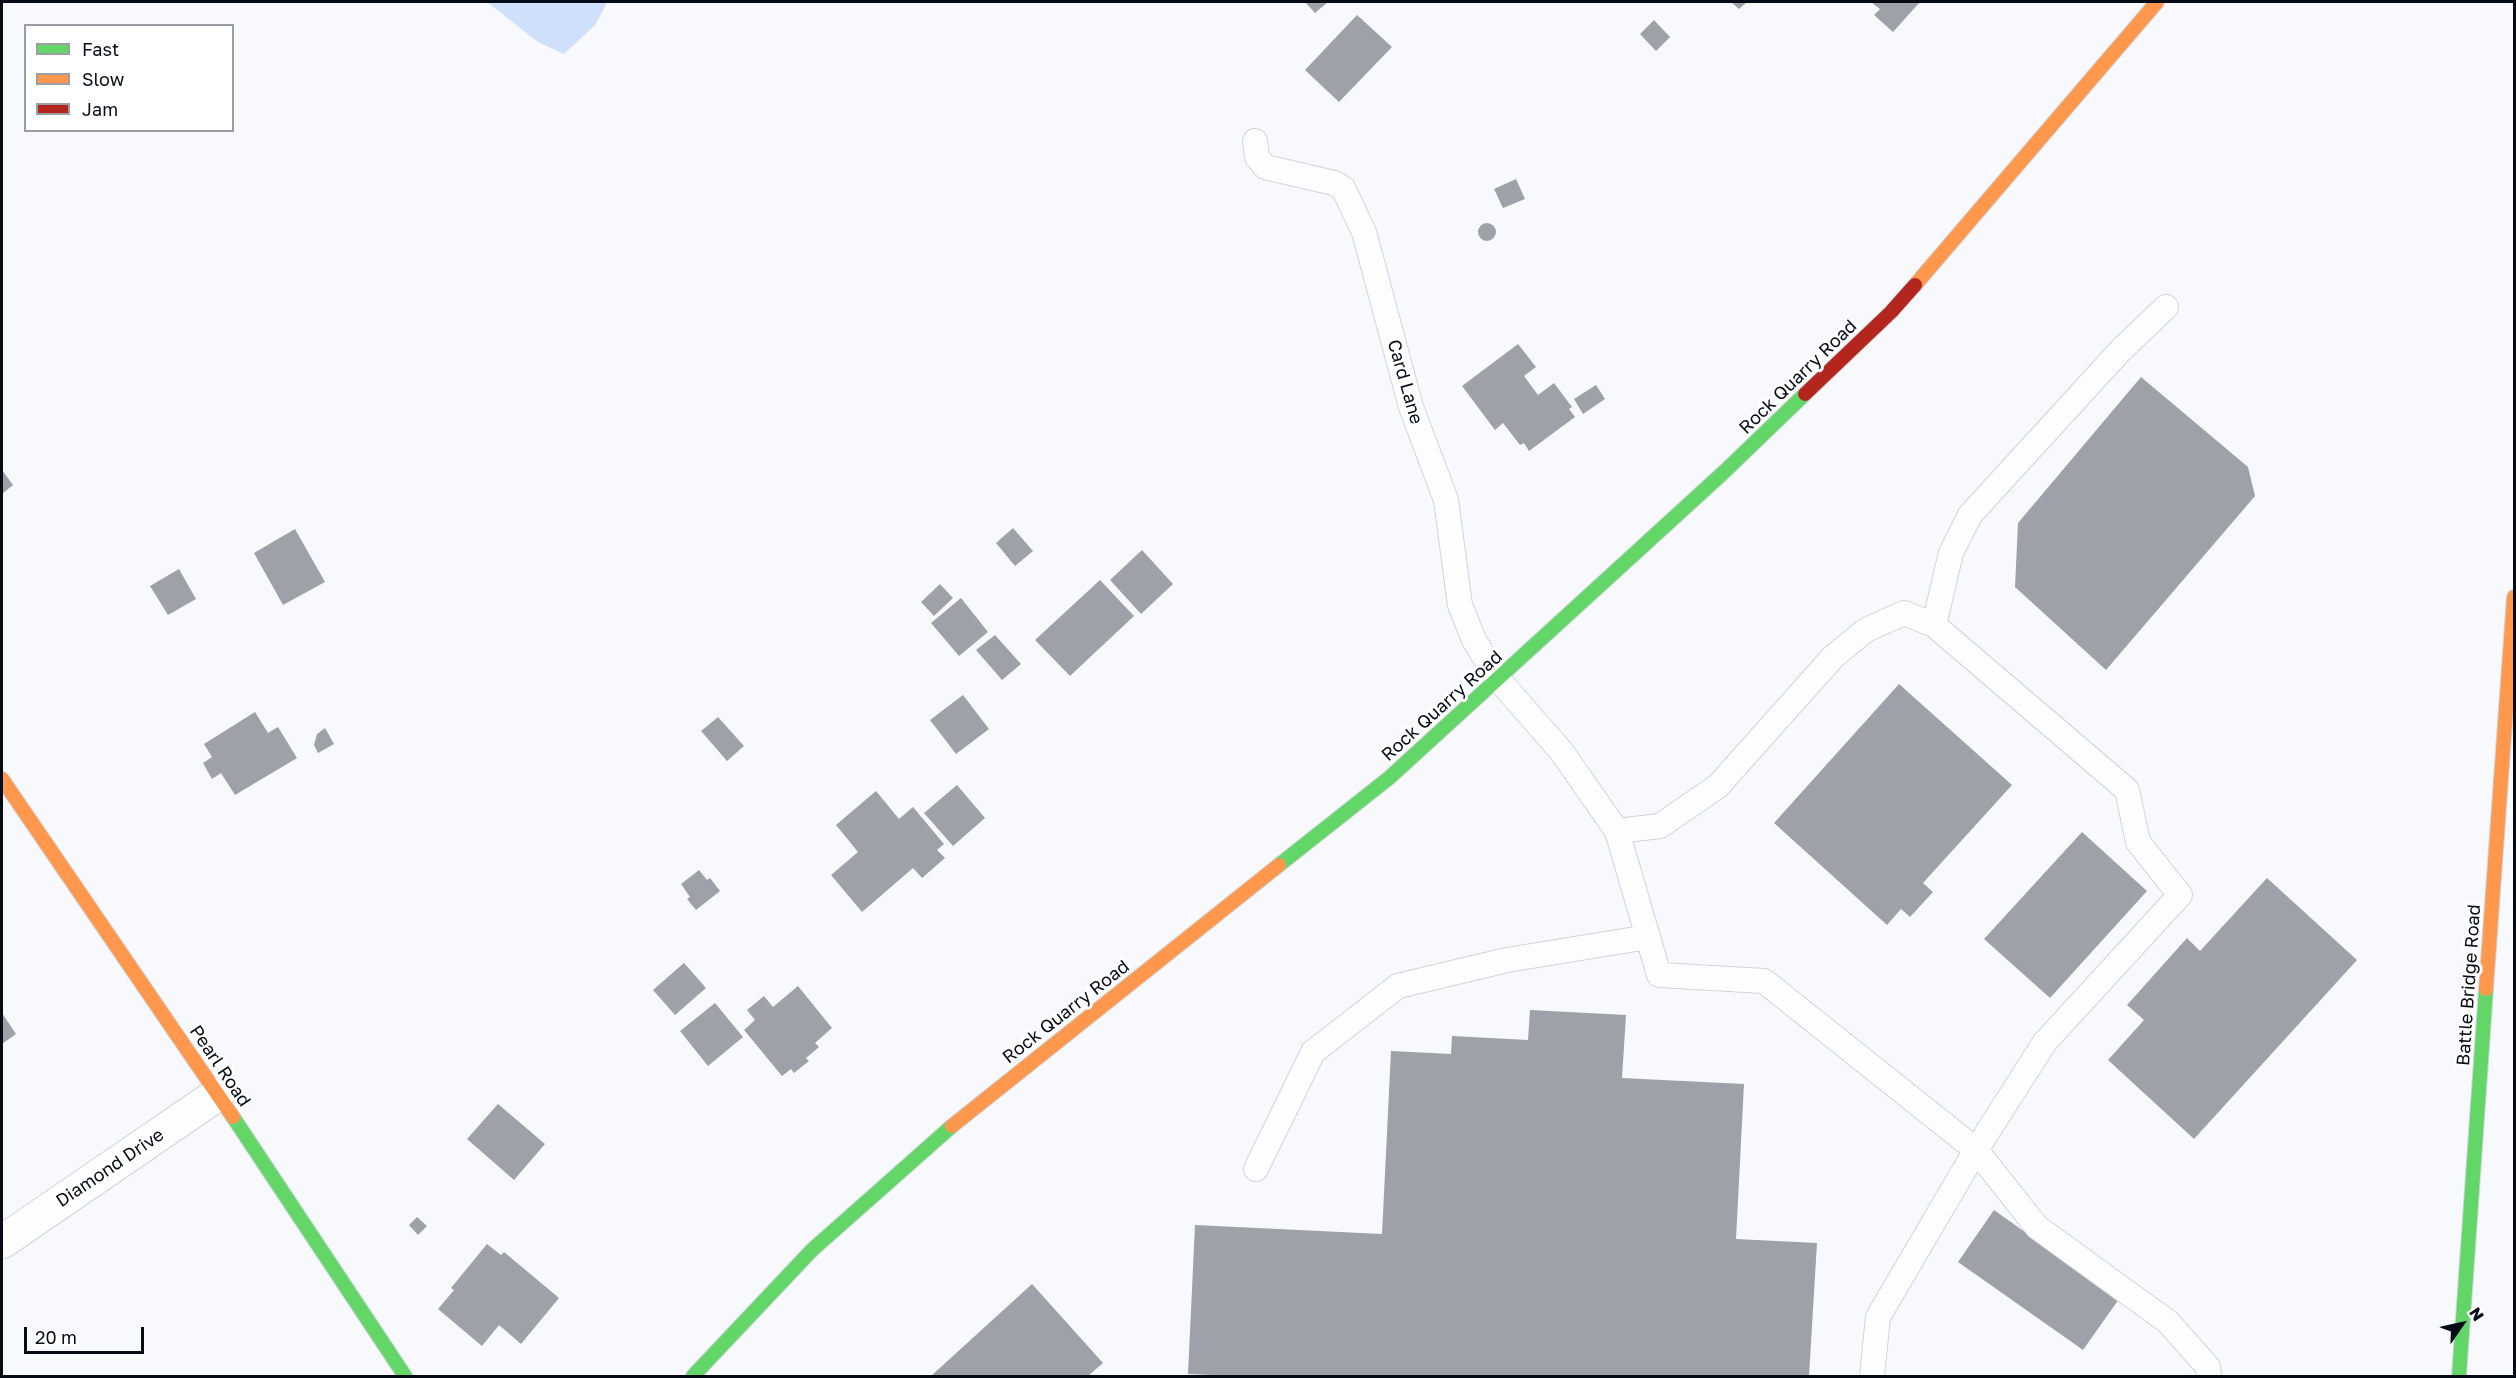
<!DOCTYPE html>
<style>
body{margin:0}
#map{position:relative;width:2516px;height:1378px;overflow:hidden;background:#f7f9fc;font-family:"Golos Text",sans-serif}
canvas{display:block}
.frame{position:absolute;inset:0;border:3px solid #060c16;pointer-events:none}
.legend{position:absolute;left:24px;top:24px;width:210px;height:108px;box-sizing:border-box;background:#fff;border:2px solid #9b9ea2;margin:0;padding:8px 10px;list-style:none;font-size:18px;color:#060c16}
.legend li{display:flex;align-items:center;gap:12px;height:30px}
.legend b{width:30px;border:2px solid #9b9ea2}
.north{position:absolute;left:2432px;top:1294px;width:60px;height:60px;-webkit-text-stroke:4px #fff;paint-order:stroke;rotate:56deg;font-size:16px;font-weight:700;line-height:24px;text-align:center;color:#060c16}
.north::after{content:'';display:block;margin:auto;width:21px;height:27px;background:#060c16;clip-path:polygon(50% 0,100% 100%,50% 72%,0 100%)}
.scale{position:absolute;left:24px;top:1327px;width:120px;height:27px;box-sizing:border-box;border:3px solid #060c16;border-top:0;padding-left:8px;font-size:18px;line-height:21px;white-space:nowrap;color:#060c16;-webkit-text-stroke:4px #fff;paint-order:stroke}
</style>
<div id="map">
<canvas width="2516" height="1378"></canvas>
<div class="frame"></div>
<ul class="legend">
<li><b style="height:8px;background:#63d668"></b>Fast</li>
<li><b style="height:8px;background:#ff974d"></b>Slow</li>
<li><b style="height:8px;background:#b3261e"></b>Jam</li>
</ul>
<div class="north">N</div>
<div class="scale">20 m</div>
</div>
<script>
const context = document.querySelector('canvas').getContext('2d');
context.lineJoin = 'round';
function paint(path, color) {
  context.fillStyle = color;
  context.fill(path, 'evenodd');
}
function trace(path, color, width, dash) {
  context.strokeStyle = color;
  context.lineWidth = width;
  context.lineCap = dash ? 'butt' : 'round';
  context.setLineDash(dash || []);
  context.stroke(path);
}
function label(font, color, halo, rows, align = 'center') {
  context.font = font + ' "Golos Text",sans-serif';
  context.lineWidth = 6;
  context.setLineDash([]);
  context.textBaseline = 'middle';
  context.strokeStyle = halo;
  context.fillStyle = color;
  for (const [text, x, y, turn = 0] of rows) {
    context.save();
    context.translate(x, y);
    context.rotate((+turn || 0) * Math.PI / 180);
    context.textAlign = isNaN(turn) ? turn : align;
    if (halo) context.strokeText(text, 0, 0);
    context.fillText(text, 0, 0);
    context.restore();
  }
}
paint(new Path2D(`
 M487 2H607L596 24 564 54 538 42Z`), '#d0e0fa');
paint(new Path2D(`
 M1305 2H1328L1315 13Z
 M1731 2H1747L1739 9Z
 M1871 2H1920L1893 32 1874 15 1880 9Z
 M1357 15 1392 47 1339 102 1305 70Z
 M1654 20 1670 37 1656 51 1640 34Z
 M1516 179 1525 199 1503 208 1494 189Z
 M1478 232a9 9 0 1 1 18 0a9 9 0 1 1-18 0Z
 M1518 344 1536 367 1524 376 1538 395 1554 383 1572 407 1569 409 1575 417 1529 451 1524 443 1520 445 1503 423 1495 430 1462 386Z
 M2141 377 2248 467 2255 496 2106 670 2015 587 2018 523Z
 M1596 385 1605 399 1583 414 1574 399Z
 M2 470 13 485 2 494Z
 M1013 528 1033 551 1015 566 996 543Z
 M295 529 325 582 283 605 254 553Z
 M1142 550 1173 584 1141 614 1110 580Z
 M179 569 196 599 168 615 150 586Z
 M1100 580 1134 616 1070 676 1035 640Z
 M940 584 953 598 934 616 921 602Z
 M961 598 988 632 959 656 931 623Z
 M995 635 1021 664 1002 680 976 650Z
 M1899 684 2012 785 1923 883 1933 892 1910 917 1901 909 1887 925 1774 823Z
 M963 695 989 729 956 754 930 720Z
 M255 712 268 733 278 727 297 758 235 795 221 773 212 779 203 763 212 757 204 744Z
 M718 717 744 746 727 761 701 731Z
 M325 728 334 744 318 753 314 745 317 734Z
 M957 785 985 818 953 846 924 813Z
 M876 791 899 819 913 807 944 844 937 850 945 858 922 878 913 868 862 912 831 875 858 852 836 825Z
 M2082 832 2147 891 2050 998 1984 939Z
 M699 870 707 880 710 878 720 891 696 910 687 899 690 897 681 884Z
 M2267 878 2357 960 2194 1139 2108 1060 2144 1020 2127 1005 2187 938 2200 951Z
 M684 963 706 988 675 1015 653 990Z
 M798 986 832 1028 815 1043 819 1047 806 1058 809 1061 794 1073 791 1069 782 1076 744 1030 755 1020 747 1010 764 996 773 1007Z
 M715 1003 743 1037 708 1066 680 1031Z
 M1530 1010 1626 1015 1622 1078 1744 1084 1736 1239 1817 1243 1809 1376H1233L1188 1374 1195 1225 1382 1234 1391 1051 1451 1054 1452 1036 1528 1040Z
 M2 1013 16 1034 2 1044Z
 M498 1104 545 1144 514 1180 467 1139Z
 M1994 1210 2119 1299 2083 1350 1958 1262Z
 M417 1217 427 1226 418 1235 409 1225Z
 M487 1244 501 1255 504 1252 559 1298 521 1344 499 1325 482 1346 438 1309 454 1290 451 1288Z
 M1032 1284 1103 1363 1088 1376H931Z`), '#9ea2a8');
const lane = new Path2D(`
 M1255 141 1257 157 1265 167 1334 183 1343 188 1364 232 1411 407 1446 500 1460 605 1474 640 1498 679 1561 751 1617 831 1660 826 1718 786 1833 657 1866 630 1904 613 1934 625 2127 790 2138 842 2180 895 2045 1042 1976 1150 2037 1227 2168 1322 2208 1367 2209 1376
 M1934 625 1951 553 1970 515 2120 351 2166 307
 M1617 831 1659 975 1764 981 1976 1150 1878 1317 1872 1376
 M1256 1169 1313 1052 1398 986 1507 960 1648 937`);
const street = new Path2D(`
 M2 1242 218 1094`);
const fast = new Path2D(`
 M1279 865 1389 778 1724 472 1805 394
 M233 1117 405 1376
 M693 1376 812 1250 952 1126
 M2459 1376 2486 989`);
const slow = new Path2D(`
 M1915 285 2157 2
 M2 779 233 1117
 M2486 989 2514 597
 M952 1126 1279 865`);
const jam = new Path2D(`
 M1805 394 1891 312 1915 285`);
trace(lane, '#d0d5dc', 26);
trace(street, '#d0d5dc', 35);
trace(fast, '#d0d5dc', 16);
trace(slow, '#d0d5dc', 16);
trace(jam, '#d0d5dc', 16);
trace(lane, '#fefeff', 24);
trace(street, '#fefeff', 33);
trace(fast, '#63d668', 14);
trace(slow, '#ff974d', 14);
trace(jam, '#b3261e', 14);
label('18px', '#060c16', '#fff', [
 ["Rock Quarry Road",1798,377,-44],
 ["Card Lane",1405,382,74],
 ["Rock Quarry Road",1442,706,-42],
 ["Battle Bridge Road",2469,985,-86],
 ["Rock Quarry Road",1066,1012,-38],
 ["Pearl Road",220,1066,56],
 ["Diamond Drive",110,1168,-34]
]);
</script>
